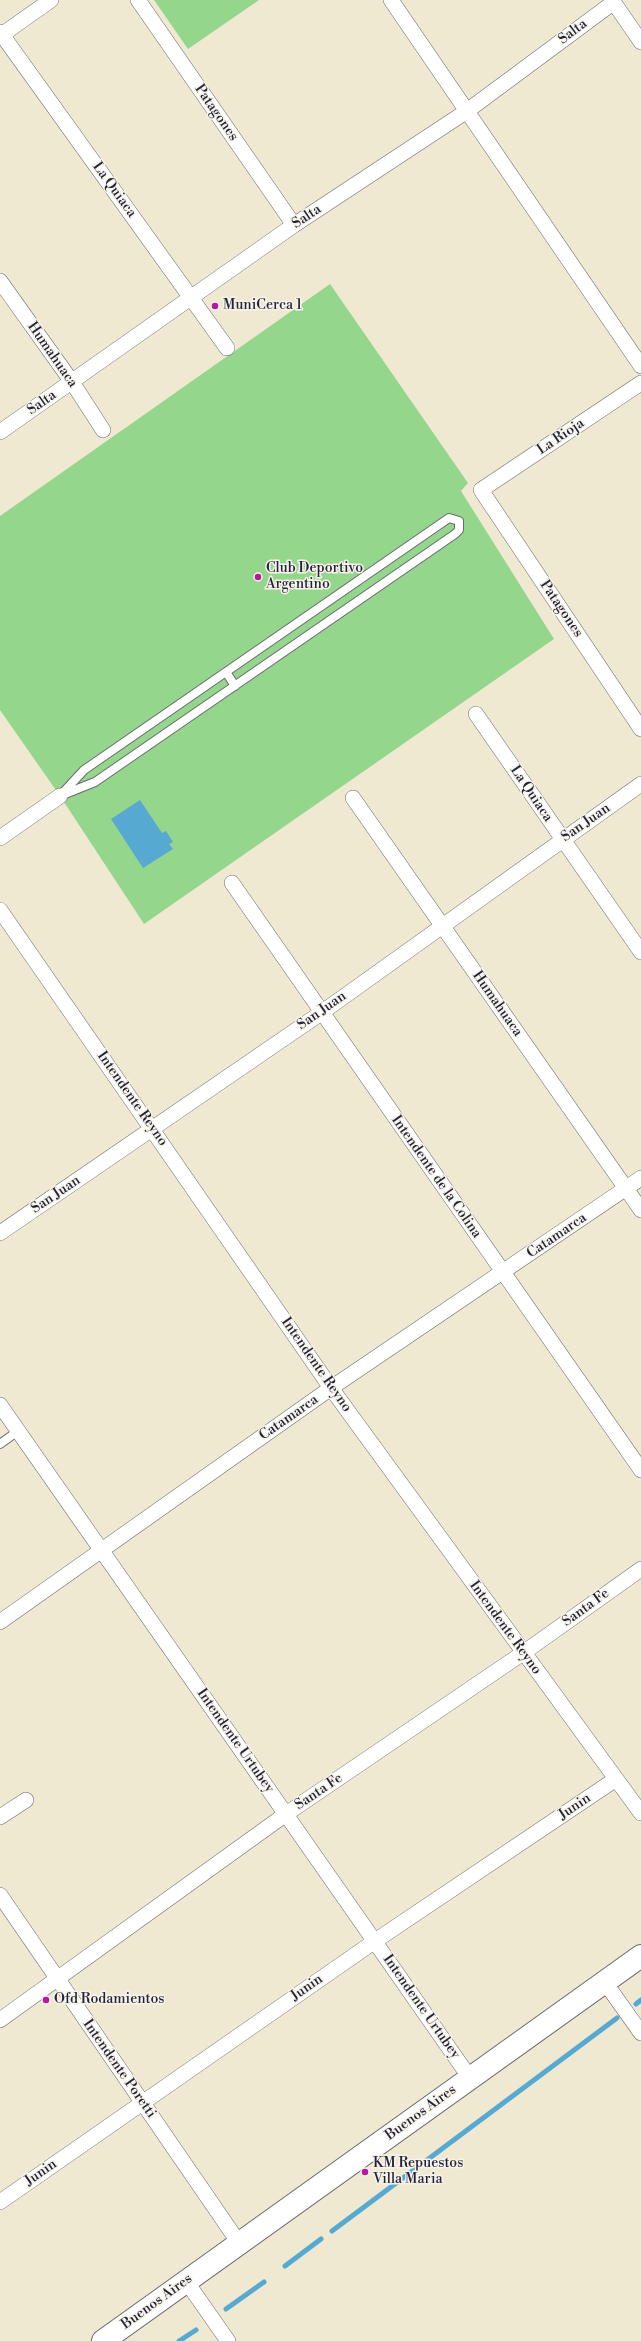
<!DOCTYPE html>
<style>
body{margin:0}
canvas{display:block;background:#f0e9d2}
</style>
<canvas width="641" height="2341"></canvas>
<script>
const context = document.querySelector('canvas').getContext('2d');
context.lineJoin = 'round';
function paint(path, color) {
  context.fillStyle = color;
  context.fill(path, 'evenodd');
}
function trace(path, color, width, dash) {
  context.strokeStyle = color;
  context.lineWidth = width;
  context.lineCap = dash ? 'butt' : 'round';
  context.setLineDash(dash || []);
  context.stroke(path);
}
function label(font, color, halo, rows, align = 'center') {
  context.font = font + ' "Libre Bodoni",serif';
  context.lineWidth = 3;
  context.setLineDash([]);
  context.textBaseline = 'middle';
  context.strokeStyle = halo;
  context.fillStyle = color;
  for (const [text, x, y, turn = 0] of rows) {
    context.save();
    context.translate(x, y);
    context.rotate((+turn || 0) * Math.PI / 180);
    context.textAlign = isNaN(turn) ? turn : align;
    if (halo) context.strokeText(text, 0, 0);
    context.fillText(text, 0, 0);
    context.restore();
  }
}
paint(new Path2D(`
 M154 0H259L188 49Z
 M330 284 468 483 461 491 554 639 144 924 60 796 0 710V516Z`), '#95d68d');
paint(new Path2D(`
 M140 800 162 833 166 831 173 842 169 844 173 849 143 868 111 819Z`), '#56aad2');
trace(new Path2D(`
 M636 2004 641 2000
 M332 2231 617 2018
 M285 2266 321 2239
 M226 2309 264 2282
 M179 2341 196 2330`), '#56aad2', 5);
const service = new Path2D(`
 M449 518 459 521V530L455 534 95 782 60 796 84 770Z
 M226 672 235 686
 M0 1444 18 1431`);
const minor = new Path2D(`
 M138 0 294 225
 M391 0 641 366
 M612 0 641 42
 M0 32 227 348
 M0 36 51 0
 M0 281 72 382 103 430
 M641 383 481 490 641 729
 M0 432 294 225 467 111 614 2
 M476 714 641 952
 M353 798 641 1210
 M0 838 60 796
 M232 883 641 1470
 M0 910 331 1388 641 1813
 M0 1233 321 1013 641 784
 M0 1405 470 2078
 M0 1622 331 1388 641 1178
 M0 1817 26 1800
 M0 1895 239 2243
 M604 1981 641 2033
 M0 2020 286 1814 523 1653 641 1569
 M0 2202 375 1941 616 1779
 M186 2281 228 2341`);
const secondary = new Path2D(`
 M103 2341 641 1956`);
trace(service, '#6a6870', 10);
trace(minor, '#6a6870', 16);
trace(secondary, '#6a6870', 24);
trace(service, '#fff', 8);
trace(minor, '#fff', 15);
trace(secondary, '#fff', 22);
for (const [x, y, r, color] of [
 [215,306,4,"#b5179e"],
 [258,577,4,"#b5179e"],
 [46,2000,4,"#b5179e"],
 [365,2172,4,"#b5179e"]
]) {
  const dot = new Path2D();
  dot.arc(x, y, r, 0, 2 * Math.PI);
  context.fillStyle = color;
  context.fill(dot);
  trace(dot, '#f7f3e8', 1.5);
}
label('14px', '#22223b', '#f7f3e8', [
 ["Salta",573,32,-37],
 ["Patagones",216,113,55],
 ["La Quiaca",114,190,54],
 ["Salta",307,217,-34],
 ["Humahuaca",52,355,55],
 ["Salta",42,403,-35],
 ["La Rioja",561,437,-34],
 ["Patagones",561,609,56],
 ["La Quiaca",531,794,56],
 ["San Juan",586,823,-35],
 ["Humahuaca",497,1004,55],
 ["San Juan",322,1011,-35],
 ["Intendente Reyno",132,1099,55],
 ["Intendente de la Colina",436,1177,55],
 ["San Juan",56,1195,-34],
 ["Catamarca",557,1236,-34],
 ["Intendente Reyno",316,1365,55],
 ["Catamarca",289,1418,-35],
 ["Santa Fe",586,1608,-36],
 ["Intendente Reyno",505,1628,54],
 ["Intendente Urtubey",235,1741,55],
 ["Santa Fe",319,1792,-34],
 ["Junin",575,1807,-34],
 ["Junin",307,1988,-35],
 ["Intendente Urtubey",421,2007,55],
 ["Intendente Poretti",119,2069,55],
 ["Buenos Aires",421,2113,-36],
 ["Junin",41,2173,-35],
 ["Buenos Aires",157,2302,-36]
]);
label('14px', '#22223b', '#f7f3e8', [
 ["MuniCerca 1",223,306],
 ["Club Deportivo",266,569],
 ["Argentino",266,585],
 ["Ofd Rodamientos",54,2000],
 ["KM Repuestos",373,2164],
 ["Villa Maria",373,2180]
], 'left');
</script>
